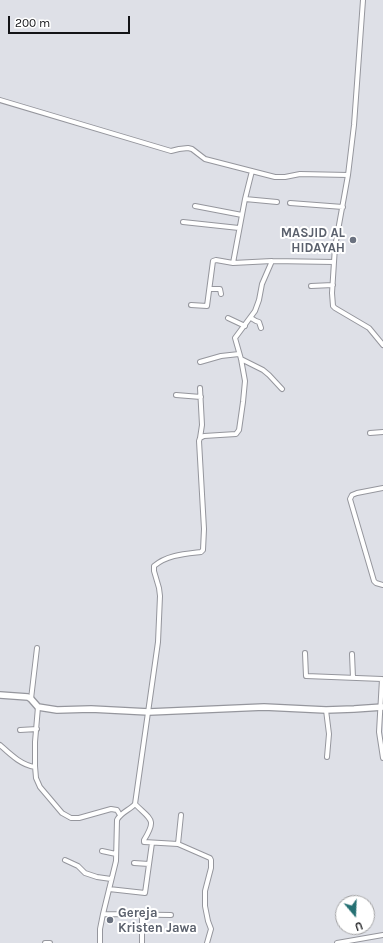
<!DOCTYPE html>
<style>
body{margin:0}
#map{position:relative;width:383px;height:943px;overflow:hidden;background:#dee0e7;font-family:Karla,sans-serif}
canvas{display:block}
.north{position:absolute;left:335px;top:895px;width:40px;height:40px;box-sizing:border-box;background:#fff;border:1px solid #a1a1a2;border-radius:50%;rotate:161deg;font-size:11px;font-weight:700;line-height:16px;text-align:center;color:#131417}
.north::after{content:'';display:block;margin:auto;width:14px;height:18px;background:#257073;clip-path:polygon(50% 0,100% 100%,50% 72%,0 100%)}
.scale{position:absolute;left:8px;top:16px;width:122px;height:18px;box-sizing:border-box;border:2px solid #131417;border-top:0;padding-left:5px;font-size:12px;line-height:14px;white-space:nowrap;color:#131417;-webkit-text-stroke:3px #fff;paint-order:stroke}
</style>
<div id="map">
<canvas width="383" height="943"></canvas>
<div class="north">U</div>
<div class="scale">200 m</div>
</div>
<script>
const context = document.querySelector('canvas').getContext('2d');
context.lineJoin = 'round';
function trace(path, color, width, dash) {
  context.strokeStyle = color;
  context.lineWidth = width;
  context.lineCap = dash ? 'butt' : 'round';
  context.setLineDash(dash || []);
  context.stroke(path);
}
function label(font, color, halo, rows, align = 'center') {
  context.font = font + ' Karla,sans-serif';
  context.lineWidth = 4;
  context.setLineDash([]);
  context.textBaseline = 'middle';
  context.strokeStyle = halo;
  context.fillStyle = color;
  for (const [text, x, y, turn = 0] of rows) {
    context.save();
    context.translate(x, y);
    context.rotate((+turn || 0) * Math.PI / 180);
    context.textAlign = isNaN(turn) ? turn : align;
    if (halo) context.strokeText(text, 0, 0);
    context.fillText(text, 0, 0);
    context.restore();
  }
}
const street = new Path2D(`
 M363 0 354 125 348 175 335 247 334 262 332 293 333 306 335 308 369 328 383 345
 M0 100 171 151 179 149 188 148 192 149 205 159 275 177H285L300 174 348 175
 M252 171 245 199 233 263 272 261
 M245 199 277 202
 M290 203 343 207
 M195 206 242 215
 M183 222 239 228
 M311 286 333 285
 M210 289H220L221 294
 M191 305 207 306 213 261 216 260 233 263
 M228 318 245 326
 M251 318 256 321 259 322 261 328
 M241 359 263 370 269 375 282 389
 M200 362 221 356 239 354
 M200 388 202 425 200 438
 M176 395 201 397
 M370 433 383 432
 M383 488 357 493 352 495 350 499 374 581 376 583 383 585
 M305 653 306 676 382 679 379 732 383 758
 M352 654 353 678
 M31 699 37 648
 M38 707 35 742V766L36 778 40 787 62 813 71 818H79L111 809 117 810 120 815
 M326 710 329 734 327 757
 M20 730 37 729
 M0 745C10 754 21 765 35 767
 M135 804C151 820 157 819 144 840V842L178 844 210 858 211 860V868L205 891V906L208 921 211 929 207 943
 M178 844 181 815
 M102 851 116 854
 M65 860 78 866 85 873 97 877 111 879
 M134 863 149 864
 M109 889 145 893 152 843
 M103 914 171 915
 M142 915V943
 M45 943H50
 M100 943V929L103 914 116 861 117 820C121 812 130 810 135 804L158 642 160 596 159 588 154 571V566C167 555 184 554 201 552L203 550 204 529 199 441 200 438 204 436 236 434 239 430 243 402 245 381 241 359 235 338 255 311 259 300 262 284 272 261 334 262
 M337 943 383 935`);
const secondary = new Path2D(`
 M0 695 28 697 31 699 38 707 57 710 91 709 149 712 264 707 326 710 354 709 383 707`);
trace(street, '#95969d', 6);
trace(secondary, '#95969d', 8);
trace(street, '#fff', 4);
trace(secondary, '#fff', 5.5);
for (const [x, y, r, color] of [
 [353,240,4,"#6b7280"],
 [110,920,4,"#6b7280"]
]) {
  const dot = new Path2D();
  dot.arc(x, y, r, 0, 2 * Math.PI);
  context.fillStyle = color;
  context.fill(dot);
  trace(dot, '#fff', 1.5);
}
label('bold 13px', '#5b616d', '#fff', [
 ["MASJID AL",345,233],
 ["HIDAYAH",345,248],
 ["Gereja",118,913,"left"],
 ["Kristen Jawa",118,928,"left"]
], 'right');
</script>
